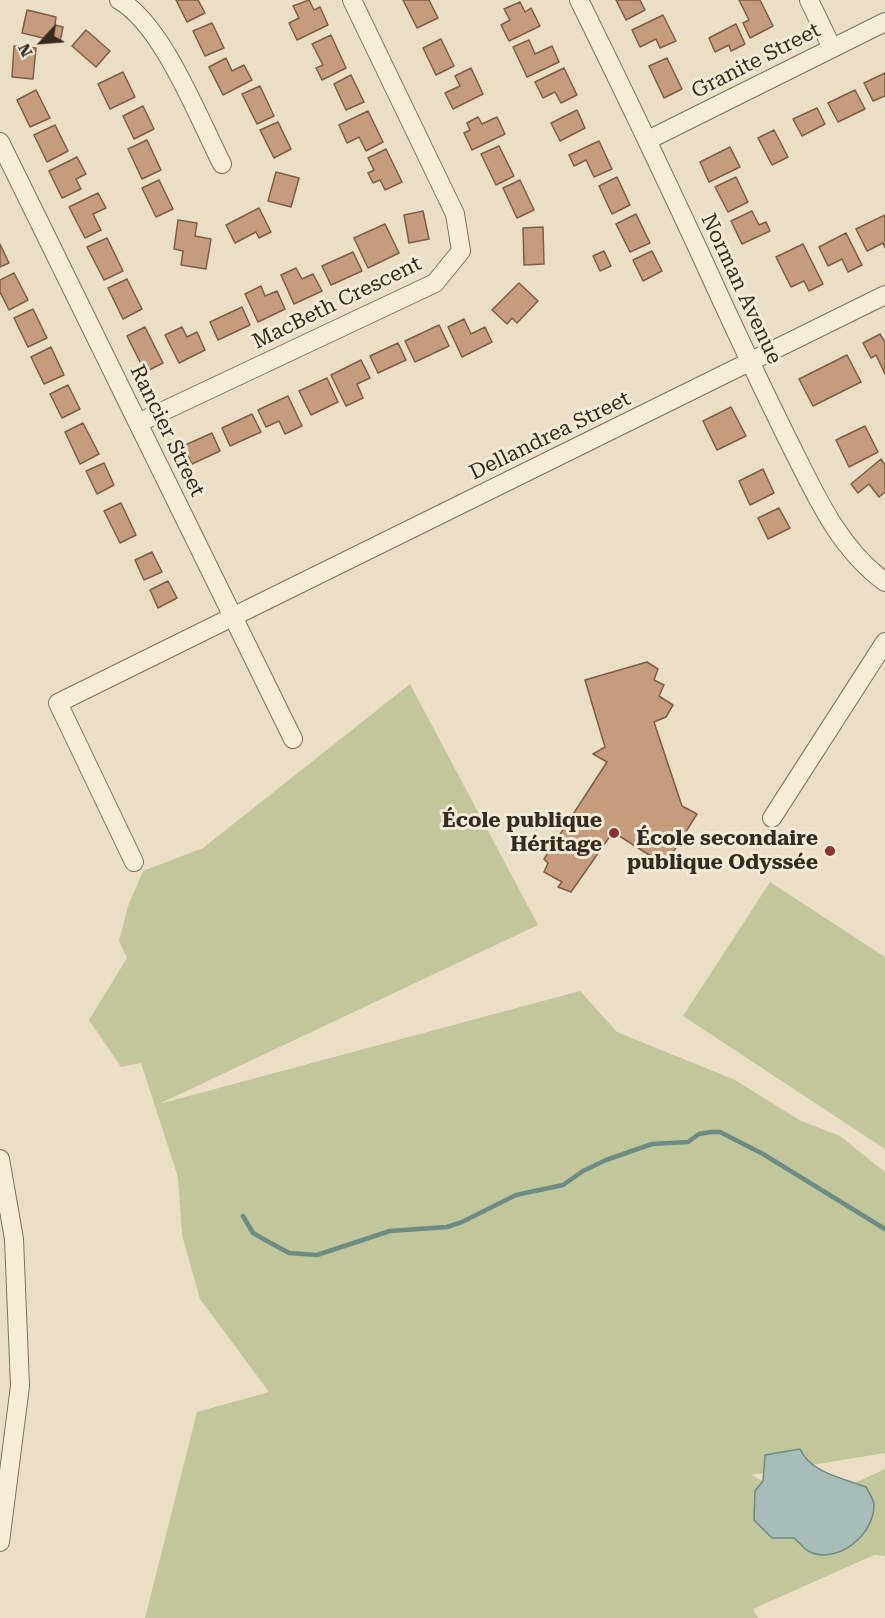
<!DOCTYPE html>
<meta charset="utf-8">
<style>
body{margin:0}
#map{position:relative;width:885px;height:1618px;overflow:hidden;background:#eadfc5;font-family:"Roboto Serif",serif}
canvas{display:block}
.north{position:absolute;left:12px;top:12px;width:60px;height:60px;-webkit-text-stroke:4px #f2ead4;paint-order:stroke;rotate:244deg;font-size:16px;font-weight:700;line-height:24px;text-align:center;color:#352a1f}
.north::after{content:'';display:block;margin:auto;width:21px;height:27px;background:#352a1f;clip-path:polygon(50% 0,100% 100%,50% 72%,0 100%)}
</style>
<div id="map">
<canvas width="885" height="1618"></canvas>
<div class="north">N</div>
</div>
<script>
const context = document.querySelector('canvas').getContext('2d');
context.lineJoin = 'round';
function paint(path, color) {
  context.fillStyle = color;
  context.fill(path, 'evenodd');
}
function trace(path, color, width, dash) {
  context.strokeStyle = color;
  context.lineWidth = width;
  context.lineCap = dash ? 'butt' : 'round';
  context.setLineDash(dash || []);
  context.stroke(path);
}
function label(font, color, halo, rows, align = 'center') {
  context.font = font + ' "Roboto Serif",serif';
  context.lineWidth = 6;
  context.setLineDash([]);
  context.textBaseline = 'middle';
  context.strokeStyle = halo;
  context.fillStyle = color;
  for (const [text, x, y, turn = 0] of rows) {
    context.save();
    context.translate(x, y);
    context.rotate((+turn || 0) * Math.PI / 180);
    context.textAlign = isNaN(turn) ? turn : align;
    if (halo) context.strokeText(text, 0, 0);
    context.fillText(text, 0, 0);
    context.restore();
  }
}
paint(new Path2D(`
 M410 684 538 925 159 1104 580 991 617 1032 735 1080 801 1121 840 1136 885 1172V1453L751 1475 789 1494 840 1490 885 1469V1556L874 1555 753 1609 758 1618H145L197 1412 269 1392 200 1299 182 1235 178 1177 141 1063 121 1067 89 1020 127 958 119 941 128 906 143 871 203 848Z
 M770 882 885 957V1149L683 1016Z`), '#c1c79a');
const water = new Path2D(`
 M800 1449C811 1473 842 1478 866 1487 869 1492 873 1499 874 1504 875 1535 836 1566 808 1551 803 1548 798 1541 794 1538H772L754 1520 755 1491 763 1481 765 1455Z`);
paint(water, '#a6beb7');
trace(water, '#6e8b84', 1.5);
trace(new Path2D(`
 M243 1216 253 1233 267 1241 289 1253 317 1255 390 1231 447 1227 462 1222 516 1195 563 1185 583 1171 606 1160 652 1144 688 1142 699 1134 711 1132H720L763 1154 885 1229`), '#6e8b84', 4.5);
const building = new Path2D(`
 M176 0H198L205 13 187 22Z
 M309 0 314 10 320 7 328 25 297 40 289 23 299 18 293 6Z
 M403 0H429L438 18 417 28Z
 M616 0H640L645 10 626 20Z
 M739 0H760L773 26 750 38 743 23 749 20Z
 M520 2 525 12 531 8 540 26 509 41 501 25 510 20 504 9Z
 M27 10 56 17 55 25 63 27 60 42 22 33Z
 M663 15 676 41 660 48 656 39 640 47 632 30Z
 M212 23 224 48 205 56 193 31Z
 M736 24 745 44 731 51 729 45 715 52 709 38Z
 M86 30 110 51 96 67 72 46Z
 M331 35 346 68 322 80 316 68 323 65 312 44Z
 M441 39 454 66 436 75 423 48Z
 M529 40 535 54 552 46 559 62 527 77 513 47Z
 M14 46 36 48 33 79 12 77Z
 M226 58 232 71 244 65 252 80 223 95 209 67Z
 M667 58 682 89 664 98 649 66Z
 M471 68 483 94 453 109 445 93 460 86 455 76Z
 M564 68 577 95 561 103 555 92 543 98 535 82Z
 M123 72 135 97 110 109 98 84Z
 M885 73V96L873 101 864 83Z
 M351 75 364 102 346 110 334 84Z
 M260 86 274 116 257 124 242 94Z
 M36 90 50 118 30 127 17 100Z
 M855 90 865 109 838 122 828 103Z
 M143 106 154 129 134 139 123 116Z
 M817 108 825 124 802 136 793 119Z
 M577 110 585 128 560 141 551 123Z
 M368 111 383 142 366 151 359 137 347 143 339 125Z
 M478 117 482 124 497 117 505 134 472 150 464 133 470 130 467 123Z
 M278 122 291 149 274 158 260 130Z
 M55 125 68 151 47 162 34 135Z
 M774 130 788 157 772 165 758 138Z
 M147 140 161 170 142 179 128 149Z
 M599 141 612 169 594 177 586 160 574 166 569 155Z
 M499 146 514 176 496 185 481 154Z
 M730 147 740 167 709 182 700 162Z
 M386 149 402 182 385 190 380 180 373 183 368 173 374 170 368 158Z
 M77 157 86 174 76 179 81 189 62 198 49 171Z
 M276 172 299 178 291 207 268 201Z
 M617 177 630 205 612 214 599 186Z
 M736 177 748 202 728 212 715 187Z
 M159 180 173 209 156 217 142 188Z
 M520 180 534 210 517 218 503 188Z
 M98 193 106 208 93 214 101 230 85 238 69 207Z
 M259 208 271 232 259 238 256 232 235 243 226 225Z
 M423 211 429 239 409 243 404 215Z
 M752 211 759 225 766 222 770 231 742 244 731 221Z
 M636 214 650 243 630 252 616 224Z
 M885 215V248L883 243 867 251 856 229Z
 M178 220 197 223 195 236 211 239 206 269 181 265 183 251 174 249Z
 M385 224 399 253 368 268 354 238Z
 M543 227 544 264 524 265 523 228Z
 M846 233 862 265 848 272 842 259 828 266 819 247Z
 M107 238 123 271 104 280 87 247Z
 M0 244 9 263 0 267Z
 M803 244 823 284 809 291 804 281 791 287 776 257Z
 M604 251 611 266 600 271 593 256Z
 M652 251 662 271 643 281 633 260Z
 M353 252 362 271 331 285 322 266Z
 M296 268 302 279 313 274 322 291 294 304 281 275Z
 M14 273 28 300 9 310 0 292V280Z
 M127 279 142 309 123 319 108 288Z
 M519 283 538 301 517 323 512 318 507 324 492 310Z
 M261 286 265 296 277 291 285 309 258 322 245 294Z
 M242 307 250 325 218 340 210 322Z
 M33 309 47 338 28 347 14 318Z
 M464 319 471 334 485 327 492 342 462 357 448 327Z
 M439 325 449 346 415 362 405 341Z
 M145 327 163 363 145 372 127 336Z
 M182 327 187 337 197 332 205 350 179 363 165 335Z
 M880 334 885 342V374L876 355 871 358 863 343Z
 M398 343 406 360 378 373 370 356Z
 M51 347 64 375 44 384 31 357Z
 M847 355 861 382 813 406 799 379Z
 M361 360 370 378 357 384 363 398 346 406 331 375Z
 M327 378 338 402 311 415 299 391Z
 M68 385 80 409 62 418 50 394Z
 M288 396 302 426 285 434 279 421 266 427 258 410Z
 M731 407 746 436 717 450 703 421Z
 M252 414 261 432 230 446 222 428Z
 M83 423 99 454 80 464 65 432Z
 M865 426 878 452 849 467 836 440Z
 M212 433 220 451 192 464 183 446Z
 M881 459 885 465V492L879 497 869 484 858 493 851 484Z
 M104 463 114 485 97 494 86 471Z
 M763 469 774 493 750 505 739 481Z
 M121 503 136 535 120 543 104 511Z
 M779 508 790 528 768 539 758 518Z
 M152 552 162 572 144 580 135 560Z
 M168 581 177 598 158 608 150 590Z
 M647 662 658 669 654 680 664 685 659 696 673 705 666 717 654 722 682 806 697 814 665 865 613 832 571 892 558 887 562 882 544 872 548 863 544 859 607 762 593 754 605 747 585 680Z`);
paint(building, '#c59c7e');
trace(building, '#805d44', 1.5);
const minor = new Path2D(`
 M119 0C163 25 199 119 222 164
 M579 0C620 83 660 167 699 251 727 313 756 375 786 436 813 489 836 546 885 582
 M809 0 832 48
 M648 140 885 22
 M0 142 293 739
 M138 423 435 283 461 251 455 214 352 0
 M772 818 885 642
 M134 862 58 703 885 295
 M0 1159 14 1239 20 1386 0 1542`);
trace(minor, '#83715c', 20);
trace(minor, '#f6edd7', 18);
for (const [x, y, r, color] of [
 [614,833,6,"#8d3232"],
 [830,851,6,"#8d3232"]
]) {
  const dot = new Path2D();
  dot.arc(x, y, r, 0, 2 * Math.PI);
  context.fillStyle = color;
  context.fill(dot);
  trace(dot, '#f2ead4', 2);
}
label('21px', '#352a1f', '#f2ead4', [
 ["Granite Street",756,61,-27],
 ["Norman Avenue",741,289,65],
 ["MacBeth Crescent",337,303,-26],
 ["Rancier Street",167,431,64],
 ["Dellandrea Street",550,436,-26]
]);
label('bold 21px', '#352a1f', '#f2ead4', [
 ["École publique",602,821],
 ["Héritage",602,845],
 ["École secondaire",818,839],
 ["publique Odyssée",818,863]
], 'right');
</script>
